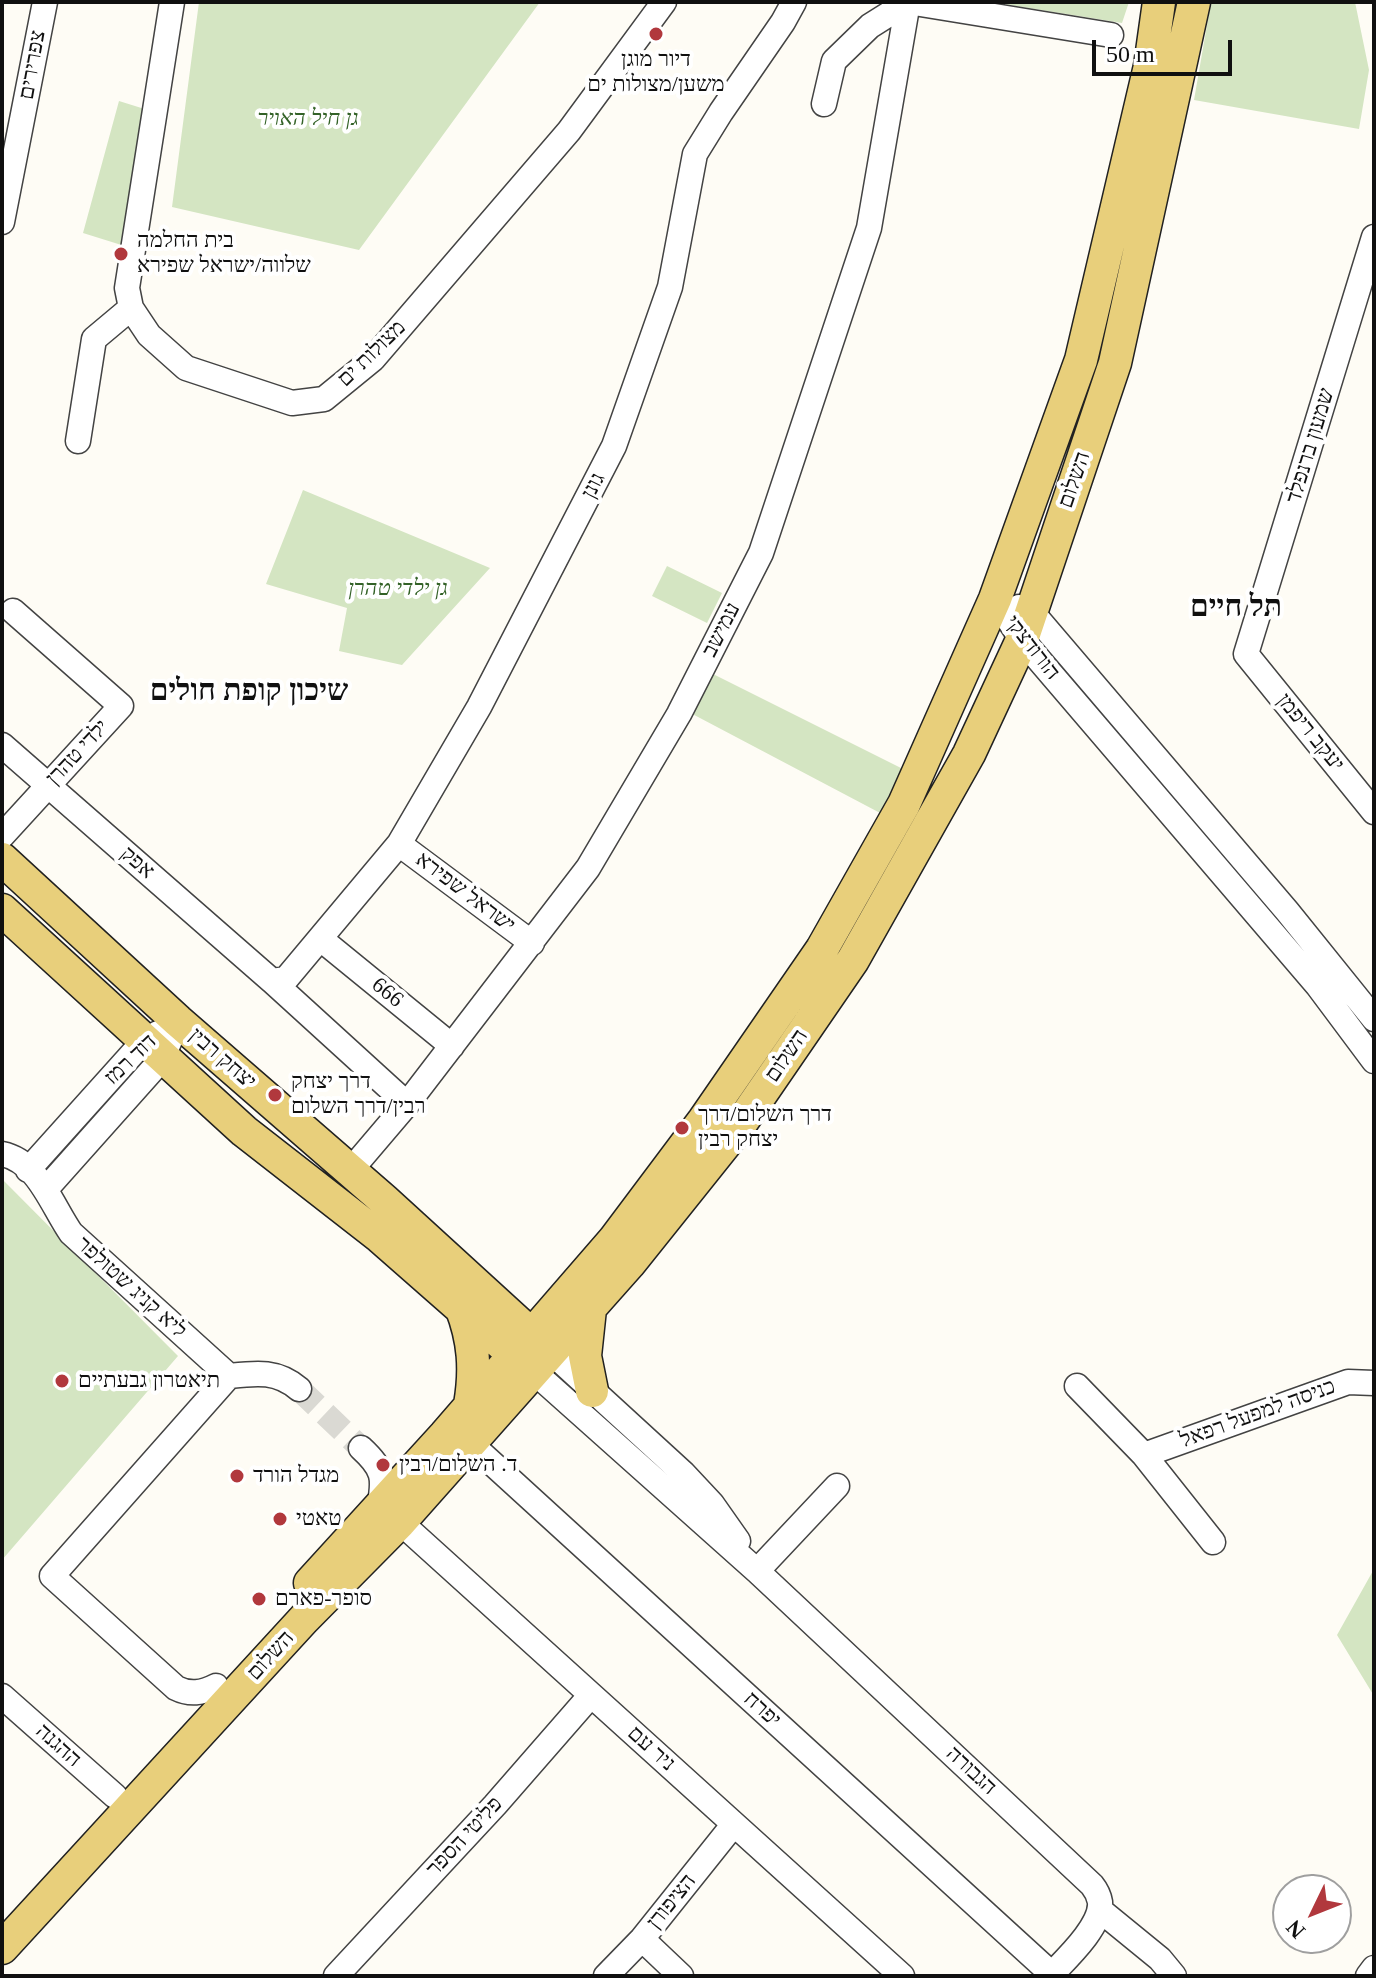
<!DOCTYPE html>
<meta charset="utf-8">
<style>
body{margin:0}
#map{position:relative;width:1376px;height:1978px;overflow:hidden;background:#fefcf5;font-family:"Times New Roman",serif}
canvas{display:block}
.frame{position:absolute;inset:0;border:4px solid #101010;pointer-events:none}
.north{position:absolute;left:1272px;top:1874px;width:80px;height:80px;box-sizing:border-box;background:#fff;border:2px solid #9f9f9f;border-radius:50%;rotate:227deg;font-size:22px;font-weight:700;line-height:32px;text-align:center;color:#101010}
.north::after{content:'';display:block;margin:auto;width:28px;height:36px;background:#b1383d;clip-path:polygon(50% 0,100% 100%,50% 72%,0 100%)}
.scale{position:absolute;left:1092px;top:40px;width:140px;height:36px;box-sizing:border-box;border:4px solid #101010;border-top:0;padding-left:10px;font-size:24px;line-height:28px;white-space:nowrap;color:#101010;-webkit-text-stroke:6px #fff;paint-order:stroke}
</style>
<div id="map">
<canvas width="1376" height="1978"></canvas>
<div class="frame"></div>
<div class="north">N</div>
<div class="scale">50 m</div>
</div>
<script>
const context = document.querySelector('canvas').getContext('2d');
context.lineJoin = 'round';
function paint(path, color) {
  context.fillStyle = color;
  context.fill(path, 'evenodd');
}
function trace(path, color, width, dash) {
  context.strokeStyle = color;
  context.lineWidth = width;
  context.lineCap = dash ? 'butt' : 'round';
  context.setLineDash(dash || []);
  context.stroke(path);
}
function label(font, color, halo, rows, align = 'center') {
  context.font = font + ' "Times New Roman","Noto Sans Hebrew",serif';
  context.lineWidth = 8;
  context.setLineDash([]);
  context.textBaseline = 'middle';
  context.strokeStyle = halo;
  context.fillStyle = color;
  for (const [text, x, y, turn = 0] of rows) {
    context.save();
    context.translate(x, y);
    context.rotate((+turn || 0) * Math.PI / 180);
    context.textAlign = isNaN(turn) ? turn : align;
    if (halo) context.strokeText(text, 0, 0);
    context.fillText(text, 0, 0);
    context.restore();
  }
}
paint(new Path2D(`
 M199 2H540L359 250 172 207Z
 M991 2H1129L1122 23Z
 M1211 2H1355L1369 70 1359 129 1194 100Z
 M119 101 151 111 131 248 83 233Z
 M303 490 490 568 402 665 339 651 347 608 266 584Z
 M667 566 722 593 707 623 652 596Z
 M701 668 905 770 882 814 681 708Z
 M2 1179 178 1356 2 1560Z
 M1374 1569V1696L1337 1635Z`), '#d4e5c2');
trace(new Path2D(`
 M299 1389 361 1448`), '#dad9d3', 24, [24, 12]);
const minor = new Path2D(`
 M172 2 127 288 131 308 149 335 186 368 292 403 324 399 373 359 569 131 664 2
 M824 104 834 61 870 26 908 2 1111 35
 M2 222 45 2
 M1374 237 1246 654 1374 812
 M78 441 94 339 131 308
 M995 599 1022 640 1318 986 1374 1061
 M1019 607 1031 611 1287 911 1374 1019
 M2 745 272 981 286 979 399 844 479 707 614 446 670 287 695 154 721 112 783 22 794 2
 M2 836 121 706 13 611
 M399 844 532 943
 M322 940 452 1046
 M272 981 407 1104
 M2 1154C38 1161 52 1206 71 1233L229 1376C256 1373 277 1370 299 1389
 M28 1170 143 1042 158 1033
 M350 1171 407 1104 588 868 679 714 761 553 869 228 908 2
 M46 1189 162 1059 178 1021
 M552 1353 683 1473 712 1504 738 1541
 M534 1372 757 1571 1092 1885C1096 1890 1099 1896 1100 1902 1102 1926 1065 1960 1050 1976
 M1077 1386 1144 1455 1213 1542
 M471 1444 1054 1976
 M361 1448C384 1469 385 1478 379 1508
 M1144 1455 1348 1382 1374 1383
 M400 1522 902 1976
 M757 1571 837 1486
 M216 1686C202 1693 190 1695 176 1688L52 1576 229 1376
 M2 1696 115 1796
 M1100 1910 1160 1959 1174 1976
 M642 1939 681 1976
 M336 1976 495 1805 591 1695
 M606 1976 642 1939 734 1824
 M1368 1976 1374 1968`);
const major = new Path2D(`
 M2 859 178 1021 384 1200 546 1348
 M2 910 244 1131 380 1237 528 1367
 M461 1307C474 1340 476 1370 470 1405
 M590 1309 585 1356 592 1391
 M310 1583 445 1435 614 1240 704 1120 822 949 904 804 995 599 1081 360 1150 66 1159 2
 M2 1948 304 1619 400 1522 629 1264 737 1129 853 960 969 754 1022 640 1115 363 1194 2`);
trace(minor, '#434343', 27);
trace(major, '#212121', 35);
trace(minor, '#fff', 24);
trace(major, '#e8cf7b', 32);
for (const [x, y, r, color] of [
 [656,34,8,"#b1383d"],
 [121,254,8,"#b1383d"],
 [275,1095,8,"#b1383d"],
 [682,1128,8,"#b1383d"],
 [62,1381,8,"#b1383d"],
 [383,1465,8,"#b1383d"],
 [237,1476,8,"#b1383d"],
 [280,1519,8,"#b1383d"],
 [259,1599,8,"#b1383d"]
]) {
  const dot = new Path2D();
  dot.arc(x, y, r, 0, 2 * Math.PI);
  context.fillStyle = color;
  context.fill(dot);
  trace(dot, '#fff', 3);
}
label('22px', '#101010', '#fff', [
 ["דיור מוגן",656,60,"center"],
 ["משען/מצולות ים",656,85,"center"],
 ["בית החלמה",137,241],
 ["שלווה/ישראל שפירא",137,266],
 ["דרך יצחק",291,1082],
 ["רבין/דרך השלום",291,1107],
 ["דרך השלום/דרך",698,1115],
 ["יצחק רבין",698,1140],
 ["תיאטרון גבעתיים",78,1381],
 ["ד. השלום/רבין",399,1465],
 ["מגדל הורד",253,1476],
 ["טאטי",296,1519],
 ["סופר-פארם",275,1599]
], 'left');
label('22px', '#101010', '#fff', [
 ["צפרירים",33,65,-80],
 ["מצולות ים",372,354,-44],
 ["שמעון ברנפלד",1311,446,-73],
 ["השלום",1075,480,-71],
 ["גונן",594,486,-63],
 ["עמישב",722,630,-63],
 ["הורודצקי",1032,648,52],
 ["יעקב ריפמן",1310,733,51],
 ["ילדי טהרן",78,753,-47],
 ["אפק",137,863,41],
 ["ישראל שפירא",465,893,37],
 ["666",387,993,39],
 ["השלום",787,1056,-56],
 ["יצחק רבין",222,1059,41],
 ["דוד רמז",131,1060,-44],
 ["ליא קניג שטולפר",131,1288,42],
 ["כניסה למפעל רפאל",1258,1414,-20],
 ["השלום",271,1656,-48],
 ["יפרח",762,1710,42],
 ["ההגנה",58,1746,42],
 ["ניר עם",651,1749,42],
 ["הגבורה",971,1771,43],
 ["פליטי הספר",465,1837,-47],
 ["הציפורן",672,1902,-51]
]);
label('italic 22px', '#336227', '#fff', [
 ["גן חיל האויר",308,119],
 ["גן ילדי טהרן",398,589]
]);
label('bold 30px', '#101010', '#fff', [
 ["תל חיים",1236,608],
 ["שיכון קופת חולים",249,692]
]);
</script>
